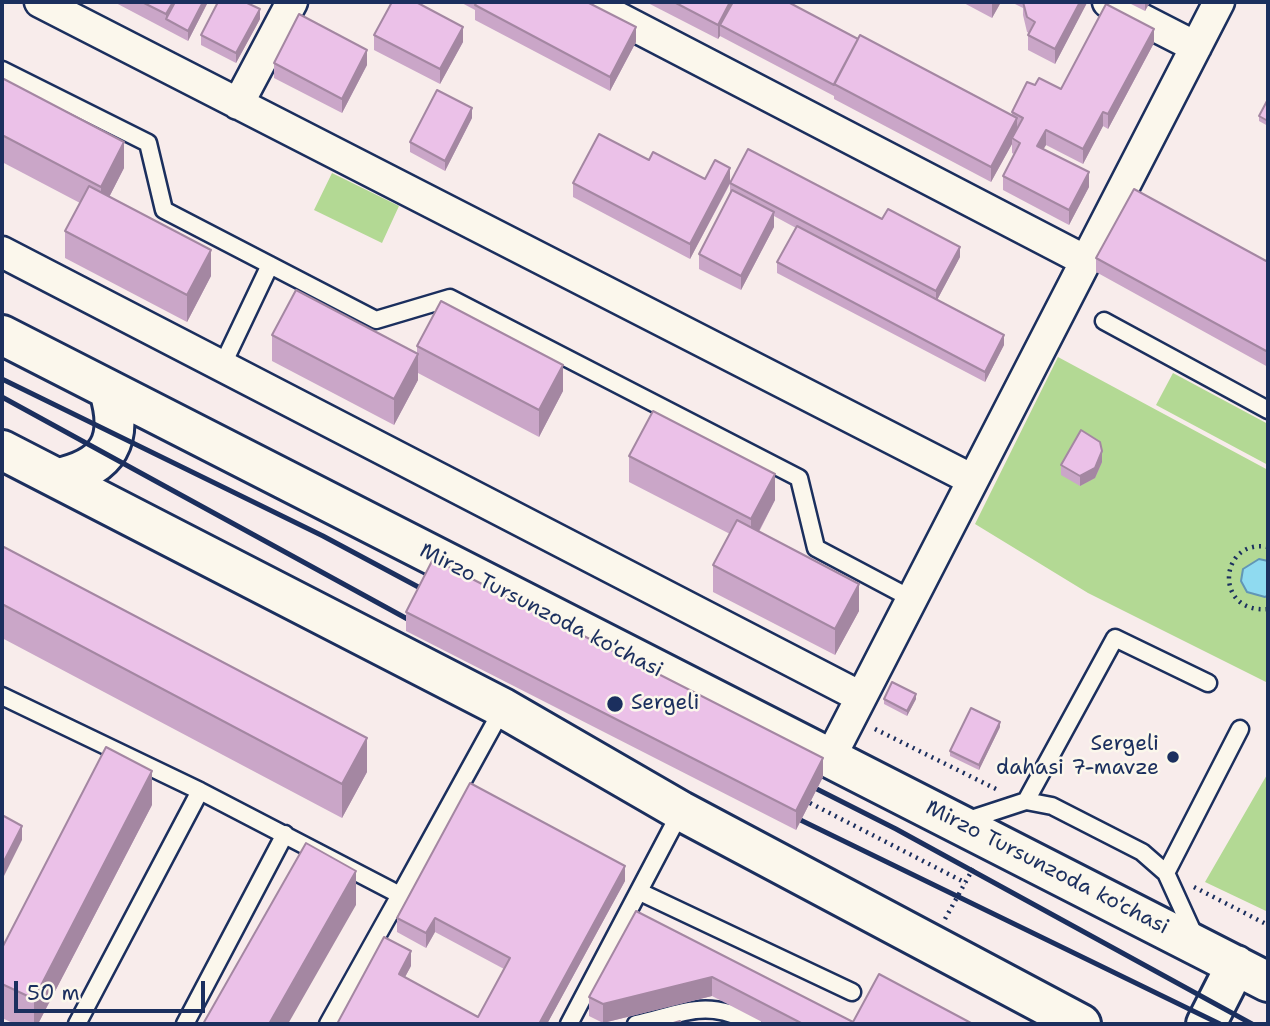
<!DOCTYPE html>
<style>
body{margin:0}
#map{position:relative;width:1270px;height:1026px;overflow:hidden;background:#f8eceb;font-family:"Shantell Sans",sans-serif}
canvas{display:block}
.frame{position:absolute;inset:0;border:4px solid #1b2f5e;pointer-events:none}
.scale{position:absolute;left:14px;top:981px;width:191px;height:32px;box-sizing:border-box;border:4px solid #1b2f5e;border-top:0;padding-left:9px;font-size:21px;line-height:24px;white-space:nowrap;color:#1b2f5e;-webkit-text-stroke:5px #fbf7ec;paint-order:stroke}
</style>
<div id="map">
<canvas width="1270" height="1026"></canvas>
<div class="frame"></div>
<div class="scale">50 m</div>
</div>
<script>
const context = document.querySelector('canvas').getContext('2d');
context.lineJoin = 'round';
function paint(path, color) {
  context.fillStyle = color;
  context.fill(path, 'evenodd');
}
function trace(path, color, width, dash) {
  context.strokeStyle = color;
  context.lineWidth = width;
  context.lineCap = dash ? 'butt' : 'round';
  context.setLineDash(dash || []);
  context.stroke(path);
}
function label(font, color, halo, rows, align = 'center') {
  context.font = font + ' "Shantell Sans",sans-serif';
  context.lineWidth = 5;
  context.setLineDash([]);
  context.textBaseline = 'middle';
  context.strokeStyle = halo;
  context.fillStyle = color;
  for (const [text, x, y, turn = 0] of rows) {
    context.save();
    context.translate(x, y);
    context.rotate((+turn || 0) * Math.PI / 180);
    context.textAlign = isNaN(turn) ? turn : align;
    if (halo) context.strokeText(text, 0, 0);
    context.fillText(text, 0, 0);
    context.restore();
  }
}
paint(new Path2D(`
 M332 173 399 206 382 243 314 210Z
 M1058 357 1268 470V683L1088 593 975 524Z
 M1173 373 1268 424V465L1156 405Z
 M1268 773V906L1266 911 1205 882Z`), '#b3d994');
const water = new Path2D(`
 M1259 559 1268 561V595L1265 597 1247 592 1241 581 1243 569Z`);
paint(water, '#8fdaf0');
trace(water, '#6196b6', 2);
const service = new Path2D(`
 M2 70 148 143 164 210 376 320 450 298 799 478 816 548 912 599
 M1104 321 1268 410
 M222 366 270 265
 M2 696 200 791 400 895 503 708
 M1026 801 1115 638 1208 683
 M965 821 1026 801 1052 806 1142 852 1166 873 1196 939
 M1166 873 1240 729
 M640 892 852 992
 M77 1024 200 791
 M185 1024 285 834
 M328 1024 400 895
 M569 1024 681 811
 M636 1024C684 1013 708 998 754 1024`);
const minor = new Path2D(`
 M40 2 973 480
 M588 2 1086 261
 M1108 2 1196 47
 M238 104 292 2
 M2 252 861 697
 M830 758 1219 2`);
const secondary = new Path2D(`
 M2 335 1268 982
 M2 450 503 708 681 811 1081 1024
 M58 478C109 467 124 440 109 391
 M1206 1024 1236 965`);
trace(service, '#1b2f5e', 21);
trace(minor, '#1b2f5e', 35);
trace(secondary, '#1b2f5e', 44);
trace(new Path2D(`
 M1268 547C1219 538 1213 614 1268 609
 M875 729 996 789
 M810 803 966 883
 M1194 887 1268 925
 M945 919 975 865`), '#1b2f5e', 4.5, [2, 5]);
trace(service, '#fbf7ec', 16);
trace(minor, '#fbf7ec', 30);
trace(secondary, '#fbf7ec', 38);
trace(new Path2D(`
 M2 379 323 536 437 597
 M2 397 422 627
 M799 780 896 829 1252 1024
 M784 812 1220 1024`), '#1b2f5e', 5);
paint(new Path2D(`
 M114 2H208L188 41Z
 M460 2H587L636 42 610 91 475 20V10Z
 M646 2H788L858 39 1012 115V112L1035 85 1061 89 1154 43 1108 129 1103 126 1083 164 1046 145 1043 149 1089 187 1069 225 1003 190V176L1014 154 1012 153V144L991 182 834 99V96L720 36 718 39Z
 M962 2H1001L992 18Z
 M1011 2H1087L1055 64 1028 50V35L1029 33 1027 32 1023 15V8Z
 M1127 2H1150L1145 11Z
 M260 19 236 63 201 45V35Z
 M374 35 463 42 440 84 374 50Z
 M274 63 367 65 342 113 274 78Z
 M2 79 124 168 109 197 211 276 187 322 65 258V231L80 203 2 162Z
 M1268 99V126L1259 121V116Z
 M472 118 445 171 410 152V142Z
 M649 160 705 179 730 181 882 219 960 257 937 300 1004 345 985 382 777 273V262L796 228 774 216V227L741 290 699 269V254L731 193H730V184L690 259 573 197V183Z
 M1096 258 1268 262V367L1096 272Z
 M272 335 417 353V346L563 391 539 437 418 373V380L394 425 272 361Z
 M629 456 775 500 759 532 859 611 835 655 713 592V565L730 534 629 482Z
 M1102 462 1095 478 1080 486 1061 475V465Z
 M2 546 367 772 342 818 2 638Z
 M406 612 823 777 796 830 406 631Z
 M884 699H916L907 716 884 704Z
 M1000 727 979 770 950 756V751Z
 M152 805 38 1024H15L2 1018V948Z
 M625 881 547 1024H337L411 966 405 977 478 1017 504 969 435 932 426 948 397 932V918Z
 M636 911 853 1022 971 1024H766L712 996 603 1023 589 1016V997Z`), '#caa6c8');
paint(new Path2D(`
 M173 2H181L166 19V14Z
 M203 2H208L188 41V31Z
 M730 2H738L720 25V36L718 39V25Z
 M992 2H1001L992 18Z
 M1080 2H1087V3L1055 64V49Z
 M1145 2H1150L1145 11Z
 M260 9V19L236 63V53Z
 M463 27V42L440 84V69Z
 M636 27V42L610 91V77Z
 M1154 29V43L1108 129V114Z
 M367 50V65L342 113V99Z
 M472 108V118L445 171V161Z
 M1103 112V126L1083 164V149Z
 M1017 118V133L1012 138V144L991 182V167Z
 M1046 130V145L1037 160V146Z
 M124 142V168L101 213V187Z
 M730 168V183L690 259V244Z
 M1089 172V187L1069 225V210Z
 M774 212V227L741 290V276Z
 M960 247V257L936 302V291Z
 M211 250V276L187 322V295Z
 M1004 335V345L985 382V372Z
 M418 354V380L394 425V399Z
 M563 365V391L539 437V410Z
 M1102 451V462L1095 478 1080 486V476Z
 M775 474V500L751 546V519Z
 M859 584V611L835 655V629Z
 M916 694V699L907 716V711Z
 M4 720V739L2 744V725Z
 M1000 722V727L979 770V765Z
 M367 738V772L342 818V784Z
 M823 758V777L796 830V811Z
 M152 771V805L38 1024H34V999Z
 M22 826V840L2 880V865Z
 M625 866V881L547 1024H539Z
 M356 871V905L288 1024H269Z
 M435 918V932L426 948V933Z
 M411 951V966L399 988V974Z
 M712 977V996L603 1023V1004Z`), '#a487a2');
const building = new Path2D(`
 M142 2H173L166 14Z
 M175 2H203L188 31 166 19Z
 M218 2H245L260 9 236 53 201 35Z
 M392 2H416L463 27 440 69 374 35Z
 M477 2H587L636 27 610 77 475 5Z
 M674 2H730L718 25Z
 M733 2H788L858 39 834 85 720 25Z
 M1023 2H1080L1055 49 1028 35 1035 22 1027 17Z
 M1106 4 1154 29 1108 114 1103 112 1083 149 1046 130 1037 146 1089 172 1069 210 1003 176 1020 143 1012 138 1023 118 1012 112 1027 82 1035 85 1039 78 1061 89Z
 M299 14 367 50 342 99 274 63Z
 M860 35 1017 118 991 167 834 84Z
 M2 78 124 142 101 187 2 135Z
 M437 90 472 108 445 161 410 142Z
 M1268 99V121L1259 116Z
 M599 134 649 160 653 152 705 179 715 160 730 168 690 244 573 183Z
 M748 149 882 219 888 209 960 247 936 291 730 183Z
 M89 186 211 250 187 295 65 231Z
 M1134 189 1268 262V352L1096 258Z
 M732 190 774 212 741 276 699 254Z
 M797 226 1004 335 985 372 777 262Z
 M296 290 418 354 394 399 272 335Z
 M441 301 563 365 539 410 417 346Z
 M653 411 775 474 751 519 629 456Z
 M1081 430 1100 442 1102 451 1095 468 1080 476 1061 465Z
 M737 520 859 584 835 629 713 565Z
 M2 546 367 738 342 784 2 604Z
 M433 559 823 758 796 811 406 612Z
 M892 682 916 694 907 711 884 699Z
 M971 708 1000 722 979 765 950 751Z
 M106 747 152 771 34 999 2 984V948Z
 M470 783 625 866 539 1024H337L384 937 411 951 399 974 478 1017 510 958 435 918 426 933 397 918Z
 M2 815 22 826 2 865Z
 M306 843 356 871 269 1024H203Z
 M636 911 853 1022 879 974 971 1023V1024H803L712 977 603 1004 589 997Z
 M680 1021 681 1024H670Z`);
paint(building, '#ebc1e8');
trace(building, '#a487a2', 2);
for (const [x, y, r, color] of [
 [615,704,9,"#1b2f5e"],
 [1173,757,7,"#1b2f5e"]
]) {
  const dot = new Path2D();
  dot.arc(x, y, r, 0, 2 * Math.PI);
  context.fillStyle = color;
  context.fill(dot);
  trace(dot, '#fbf7ec', 2.5);
}
label('21px', '#1b2f5e', '#fbf7ec', [
 ["Mirzo Tursunzoda ko'chasi",541,611,27],
 ["Mirzo Tursunzoda ko'chasi",1047,868,27]
]);
label('21px', '#1b2f5e', '#fbf7ec', [
 ["Sergeli",631,704],
 ["Sergeli",1159,745,"right"],
 ["dahasi 7-mavze",1159,769,"right"]
], 'left');
</script>
